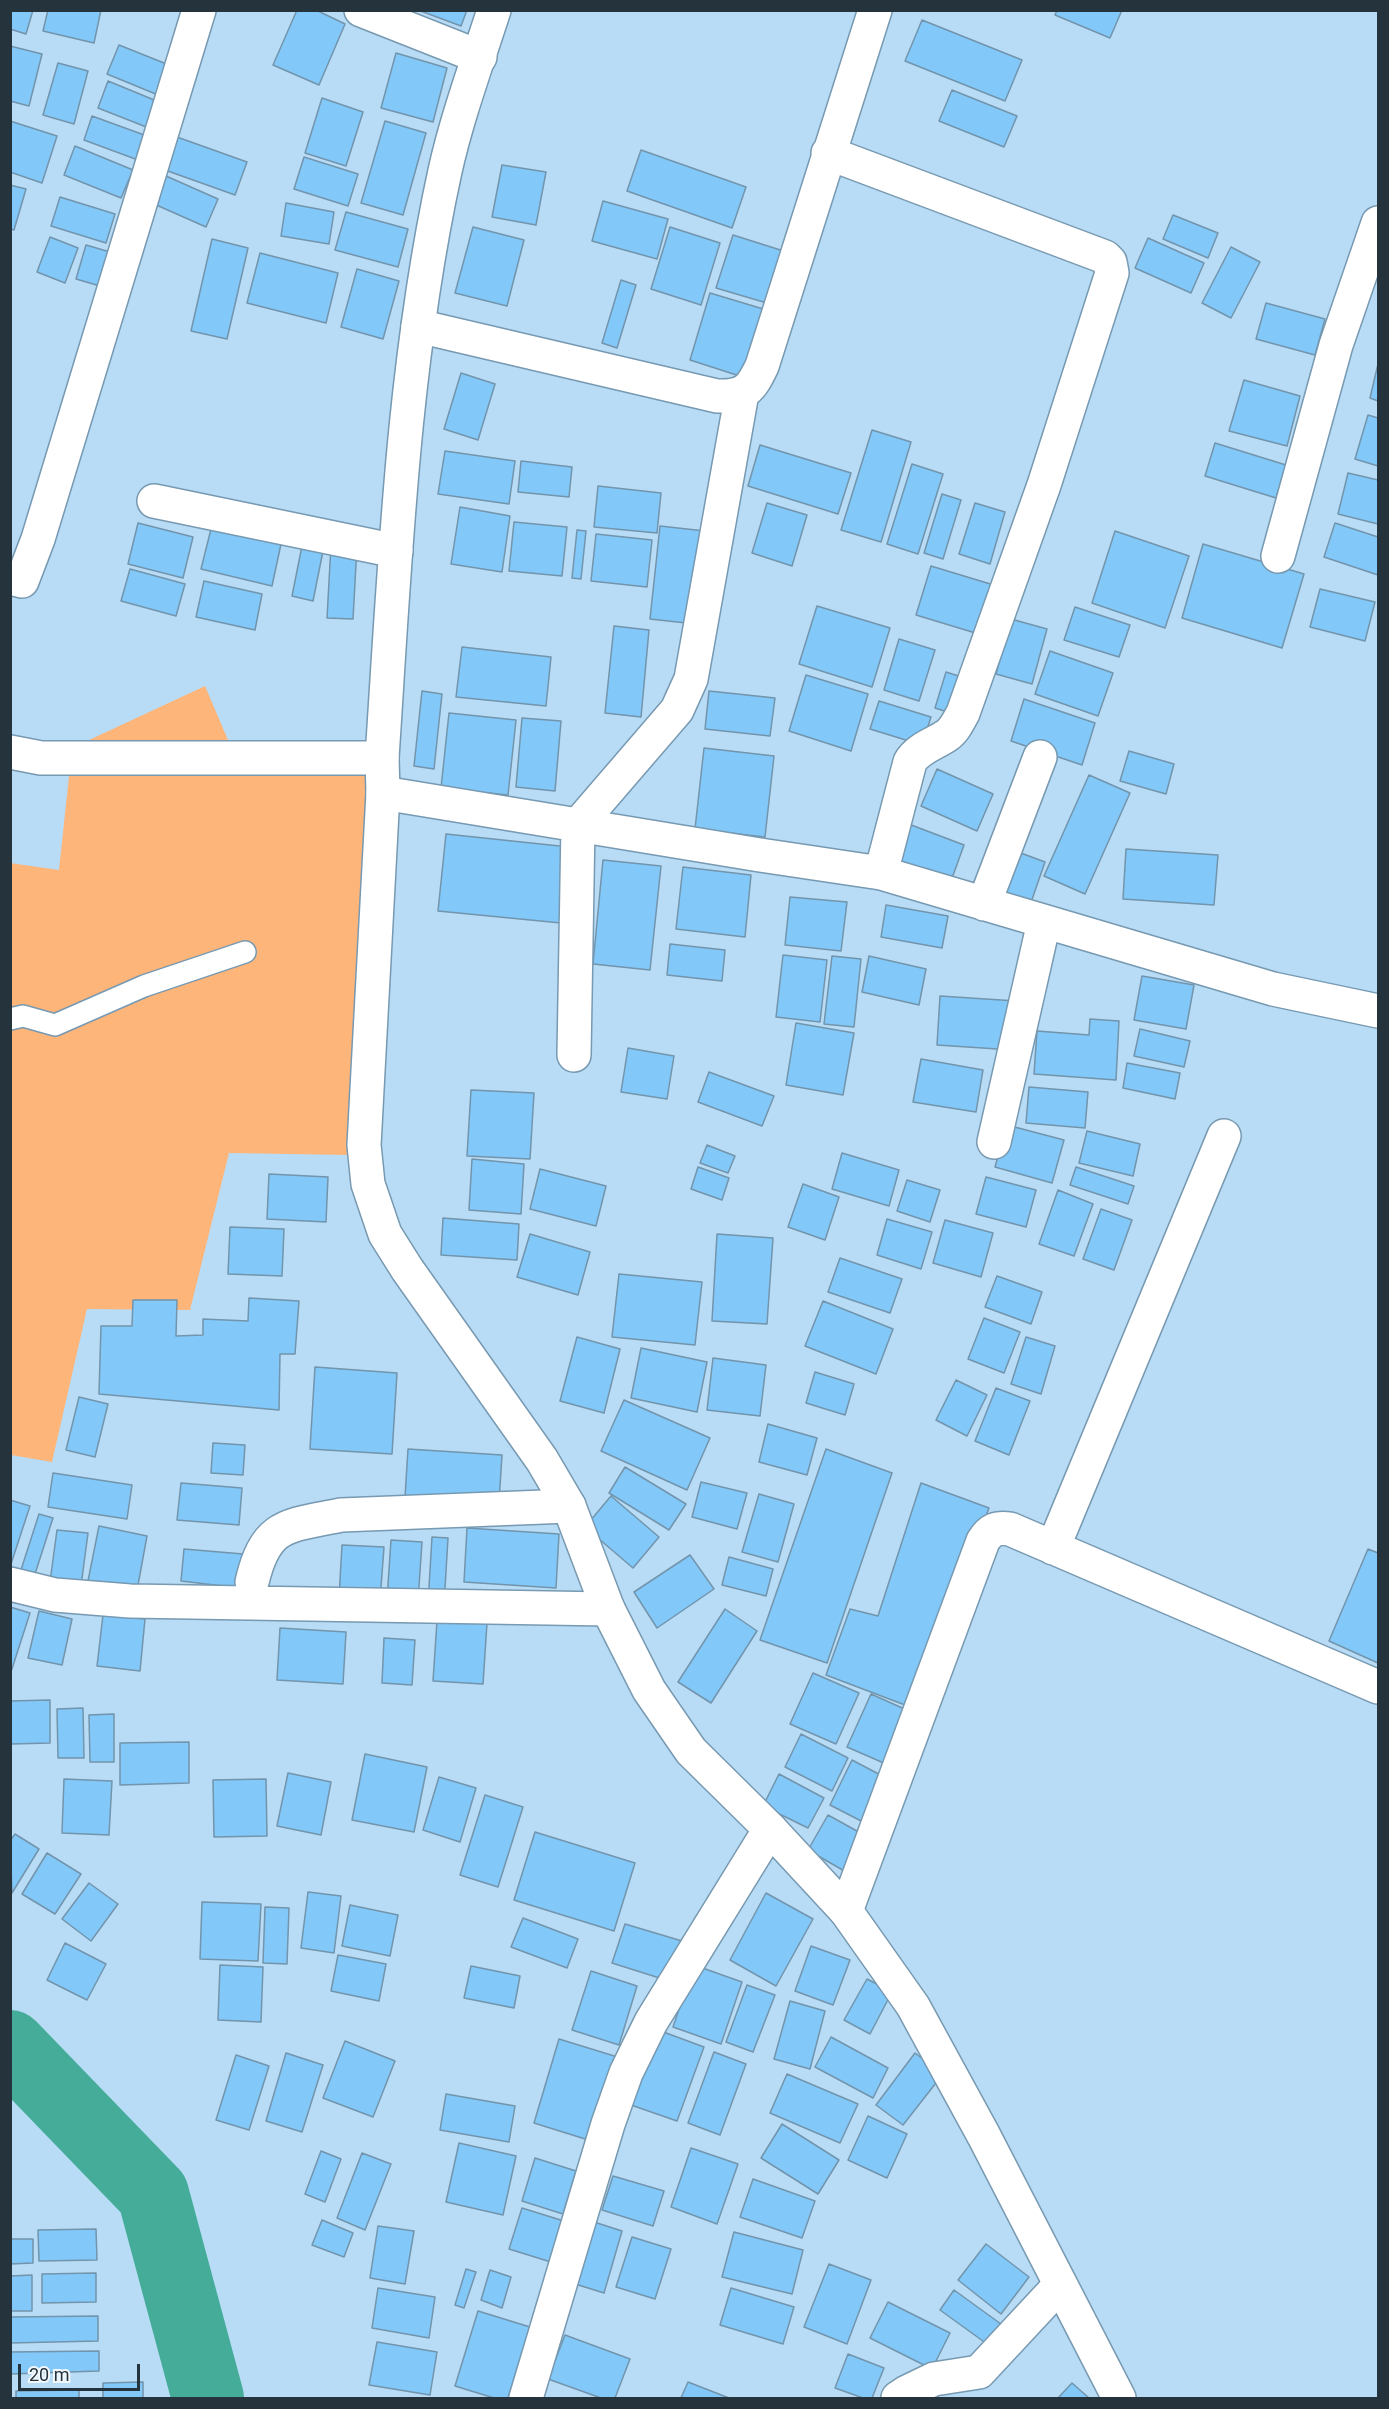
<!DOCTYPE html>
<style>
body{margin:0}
#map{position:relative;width:1389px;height:2409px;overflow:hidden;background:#b8dcf5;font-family:Roboto,sans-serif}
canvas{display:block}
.frame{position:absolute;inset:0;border:12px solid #25333d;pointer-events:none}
.scale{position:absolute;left:18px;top:2364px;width:122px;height:27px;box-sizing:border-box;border:3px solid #25333d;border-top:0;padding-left:8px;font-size:18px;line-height:21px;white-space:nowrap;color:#25333d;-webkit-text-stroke:4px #f1f8fd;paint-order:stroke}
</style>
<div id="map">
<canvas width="1389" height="2409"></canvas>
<div class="frame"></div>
<div class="scale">20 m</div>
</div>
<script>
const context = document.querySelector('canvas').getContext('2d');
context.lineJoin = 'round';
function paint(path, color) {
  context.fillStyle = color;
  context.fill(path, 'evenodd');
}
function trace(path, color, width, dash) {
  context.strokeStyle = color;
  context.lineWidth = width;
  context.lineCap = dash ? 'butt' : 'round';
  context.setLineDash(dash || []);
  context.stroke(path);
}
paint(new Path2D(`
 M205 686 242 773 378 772 350 1155 229 1153 190 1310 87 1309 52 1462 11 1455 10 863 59 870 72 748Z`), '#feb57a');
trace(new Path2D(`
 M10 2046 153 2194 208 2398`), '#45ac99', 72);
const building = new Path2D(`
 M10 10H33L26 34 10 29Z
 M48 10H101L94 43 43 31Z
 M297 10H316L345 24 319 85 273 65Z
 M418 10H467L461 26Z
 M1057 10H1122L1110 38 1055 15Z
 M922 20 1022 60 1005 101 905 61Z
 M119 45 174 67 163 97 107 74Z
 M10 46 42 54 29 106 10 101Z
 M396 53 447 68 433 122 381 108Z
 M58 63 88 71 74 124 43 115Z
 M108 81 164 104 154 130 98 108Z
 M952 90 1017 116 1004 147 939 121Z
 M322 98 363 112 346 166 305 153Z
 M92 116 147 136 138 160 84 140Z
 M10 121 57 136 42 183 10 172Z
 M385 121 426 133 403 215 361 203Z
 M177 137 247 162 235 195 165 170Z
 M75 146 133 170 121 198 64 175Z
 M641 150 746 187 732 228 627 191Z
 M304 157 358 174 348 206 294 189Z
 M502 165 546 172 536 225 492 217Z
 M157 172 218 199 206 227 145 200Z
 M10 185 26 189 14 230 10 229Z
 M60 197 115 214 106 243 51 226Z
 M603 201 668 219 657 259 592 241Z
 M286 203 334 212 329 244 281 236Z
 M346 212 408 229 398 267 335 250Z
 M1173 215 1218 233 1208 258 1163 239Z
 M473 227 524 240 507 306 455 293Z
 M670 227 720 243 701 305 651 289Z
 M733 235 793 254 777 306 716 288Z
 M50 237 78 248 65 283 37 272Z
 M1148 238 1204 263 1191 293 1135 268Z
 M212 239 248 248 227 339 191 331Z
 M86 245 110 252 100 286 76 279Z
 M1231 247 1260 262 1231 318 1202 303Z
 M260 253 338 273 326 323 247 303Z
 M357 269 399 281 383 339 341 327Z
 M621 280 636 285 617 348 602 343Z
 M710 293 770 311 749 379 690 360Z
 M1266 303 1325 319 1315 355 1256 339Z
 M1378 364V401L1370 398Z
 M461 373 495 384 478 440 444 429Z
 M1244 380 1300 396 1287 446 1229 431Z
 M1368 415 1378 418V466L1355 459Z
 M872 430 911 442 881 542 841 530Z
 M1215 443 1286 465 1276 498 1205 476Z
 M760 445 851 473 838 514 748 486Z
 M445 451 515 461 509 504 438 494Z
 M521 461 572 467 569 497 518 492Z
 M912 464 943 474 918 554 887 544Z
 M1348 473 1378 480V524L1338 514Z
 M598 486 661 493 657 533 594 527Z
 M942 494 961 500 943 559 924 553Z
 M767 503 807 515 792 566 752 553Z
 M975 503 1005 512 990 564 959 554Z
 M460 507 510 516 502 572 451 564Z
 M514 522 567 527 562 576 509 571Z
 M138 523 193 537 183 578 128 564Z
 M1335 523 1378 537V575L1324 557Z
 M660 526 705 531 695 624 650 619Z
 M211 529 281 544 272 586 201 569Z
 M577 530 586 531 581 579 572 578Z
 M1115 531 1189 556 1165 628 1092 603Z
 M596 534 652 540 647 587 591 581Z
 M304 536 325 541 313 601 292 596Z
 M1203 544 1304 574 1282 648 1182 618Z
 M331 545 357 546 353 619 327 618Z
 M931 566 997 586 982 635 916 615Z
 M130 569 185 584 176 616 121 601Z
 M204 581 262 594 255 630 196 617Z
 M1320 589 1375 602 1365 641 1310 627Z
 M817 606 890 628 872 687 799 664Z
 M1075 607 1130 625 1119 657 1064 640Z
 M1011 619 1047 629 1032 684 996 674Z
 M614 626 649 630 641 717 605 713Z
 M899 639 935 650 919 701 884 690Z
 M462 647 551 657 546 706 456 697Z
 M1050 651 1113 673 1098 716 1035 694Z
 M946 672 971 680 960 716 935 708Z
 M806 675 868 694 851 751 789 731Z
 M422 691 442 694 434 769 414 766Z
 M709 691 775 698 770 736 705 729Z
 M1024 699 1095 723 1082 765 1011 741Z
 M879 701 931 717 922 745 870 729Z
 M449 713 516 720 508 795 441 788Z
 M522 718 561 721 555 791 516 787Z
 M704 748 774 756 765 837 695 829Z
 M1129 751 1174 764 1166 794 1120 781Z
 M937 769 993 794 977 831 921 806Z
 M1089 775 1130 793 1085 894 1044 876Z
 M906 823 964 845 951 881 893 859Z
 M446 834 569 847 561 923 438 911Z
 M1010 849 1045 862 1029 908 994 895Z
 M1126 849 1218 855 1214 905 1123 899Z
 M603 860 661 866 650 970 593 964Z
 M683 867 751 875 745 937 676 929Z
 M790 897 847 902 841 951 785 945Z
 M886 905 948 916 942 948 881 937Z
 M670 944 725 950 722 981 667 975Z
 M783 955 827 960 820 1022 776 1017Z
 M832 956 861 959 854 1027 824 1024Z
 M869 956 926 969 919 1005 862 992Z
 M1142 976 1194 985 1186 1029 1134 1020Z
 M940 996 1016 1001 1013 1050 937 1045Z
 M1090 1019 1119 1021 1116 1080 1034 1074 1037 1031 1089 1035Z
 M796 1023 854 1033 843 1095 786 1085Z
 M1140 1029 1190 1041 1184 1067 1134 1056Z
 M628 1048 674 1056 667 1099 621 1092Z
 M921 1059 983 1070 976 1112 913 1102Z
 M1127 1063 1180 1073 1175 1099 1123 1088Z
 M709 1072 774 1096 762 1126 698 1102Z
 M1029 1087 1088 1092 1085 1128 1026 1123Z
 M471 1090 534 1093 530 1159 467 1156Z
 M1007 1125 1064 1140 1052 1183 995 1167Z
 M1087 1131 1140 1144 1133 1176 1079 1163Z
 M707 1145 735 1156 728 1173 700 1163Z
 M842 1153 899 1170 889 1206 832 1189Z
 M472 1159 524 1164 521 1214 469 1210Z
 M698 1167 729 1178 722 1200 691 1189Z
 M1076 1167 1134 1186 1128 1204 1070 1185Z
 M540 1169 606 1186 596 1226 530 1209Z
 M269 1174 328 1177 326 1222 267 1219Z
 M986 1177 1036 1190 1026 1227 976 1214Z
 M907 1180 940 1190 930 1222 897 1211Z
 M803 1184 839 1197 825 1240 788 1227Z
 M1058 1190 1093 1204 1074 1256 1039 1244Z
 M1101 1209 1132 1220 1114 1270 1083 1259Z
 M443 1218 519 1224 517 1260 441 1255Z
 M887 1219 932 1232 921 1269 877 1255Z
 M945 1220 993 1233 981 1277 933 1263Z
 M230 1227 284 1229 282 1276 228 1274Z
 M530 1234 590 1252 578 1295 517 1277Z
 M717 1234 773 1238 767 1324 712 1321Z
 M840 1258 902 1279 890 1313 828 1292Z
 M619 1274 702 1282 695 1345 612 1337Z
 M997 1276 1042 1292 1031 1324 985 1307Z
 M249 1298 299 1301 295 1354H280L279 1410 99 1394 101 1326H132L133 1300H177L176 1336 203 1335V1319L248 1321Z
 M823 1301 893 1329 876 1374 805 1346Z
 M984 1318 1020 1332 1004 1373 968 1359Z
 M577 1337 620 1349 604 1413 560 1401Z
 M1026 1337 1055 1346 1041 1394 1011 1384Z
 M641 1348 707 1362 697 1412 631 1398Z
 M713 1358 766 1365 760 1416 707 1410Z
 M315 1367 397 1373 392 1454 310 1449Z
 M815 1372 854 1384 845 1415 806 1403Z
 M956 1380 987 1395 967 1436 936 1420Z
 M996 1388 1030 1401 1009 1455 975 1441Z
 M79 1397 108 1404 95 1457 66 1450Z
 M624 1400 710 1438 687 1490 601 1451Z
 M768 1424 817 1438 807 1475 759 1462Z
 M213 1443 245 1445 243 1475 211 1473Z
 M408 1449 502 1455 499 1502 405 1497Z
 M826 1449 892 1473 827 1663 760 1640Z
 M625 1467 686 1504 669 1530 609 1493Z
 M53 1473 132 1485 127 1519 48 1507Z
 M701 1482 747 1493 737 1529 692 1517Z
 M181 1483 242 1488 239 1525 177 1520Z
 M921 1483 989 1508 913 1708 826 1675 850 1609 878 1616Z
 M759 1494 794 1504 778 1562 742 1552Z
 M611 1496 659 1537 633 1568 585 1527Z
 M10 1500 30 1506 10 1567Z
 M39 1514 53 1518 34 1577 20 1573Z
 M99 1526 147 1536 136 1596 87 1586Z
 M467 1528 559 1534 556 1588 464 1582Z
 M57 1530 88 1533 81 1586 50 1582Z
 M432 1537 448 1538 444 1605 428 1604Z
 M391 1540 422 1542 418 1601 387 1599Z
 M342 1545 384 1547 380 1601 339 1598Z
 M184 1549 243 1554 240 1588 181 1581Z
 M1368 1549 1378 1553V1663L1329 1641Z
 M690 1555 714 1589 657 1628 634 1592Z
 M729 1557 773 1569 766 1596 722 1585Z
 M10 1607 30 1613 10 1675Z
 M725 1609 757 1631 711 1703 678 1682Z
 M39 1611 72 1619 62 1665 28 1658Z
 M103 1615 145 1619 140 1671 97 1666Z
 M437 1621 487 1623 483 1684 433 1681Z
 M280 1628 346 1632 343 1684 277 1680Z
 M384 1638 415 1640 412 1685 382 1683Z
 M813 1673 859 1693 836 1744 790 1724Z
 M871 1694 909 1711 886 1764 847 1747Z
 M50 1700V1743L11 1744 10 1701Z
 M83 1708 84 1758H58L57 1709Z
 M114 1714V1762H90L89 1715Z
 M801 1734 848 1758 832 1791 785 1767Z
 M189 1742V1783L120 1785V1743Z
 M365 1754 427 1767 414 1832 352 1820Z
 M852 1760 892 1781 869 1825 830 1805Z
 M288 1773 331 1782 321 1835 277 1826Z
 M779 1774 824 1798 808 1828 763 1806Z
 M439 1777 476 1788 460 1842 423 1830Z
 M64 1779 112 1781 109 1835 62 1833Z
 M266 1779 267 1836 214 1837 213 1780Z
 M485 1795 523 1807 498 1887 460 1875Z
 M828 1815 866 1836 846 1872 808 1850Z
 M535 1832 635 1863 614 1931 514 1900Z
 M15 1834 39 1849 12 1893 10 1841Z
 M47 1853 81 1874 55 1914 22 1894Z
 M89 1883 118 1904 91 1941 62 1919Z
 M308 1892 341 1896 334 1953 301 1948Z
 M766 1893 813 1919 776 1986 730 1960Z
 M202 1902 261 1904 258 1961 200 1959Z
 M350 1905 398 1915 390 1956 342 1946Z
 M265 1907 289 1908 287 1964 263 1963Z
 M523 1918 578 1939 567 1968 511 1947Z
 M625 1924 682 1941 669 1981 612 1963Z
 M65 1943 106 1964 87 2000 47 1980Z
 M811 1946 850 1960 833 2005 795 1991Z
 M338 1955 386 1964 379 2001 331 1991Z
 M220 1965 263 1967 261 2022 218 2020Z
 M694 1965 742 1982 721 2044 673 2027Z
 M471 1966 520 1976 514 2008 464 1998Z
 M591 1971 637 1986 619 2045 572 2030Z
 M867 1979 892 1992 870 2034 844 2020Z
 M747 1985 775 1995 753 2052 726 2042Z
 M790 2001 825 2011 810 2069 774 2059Z
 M658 2030 704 2047 677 2121 631 2105Z
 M831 2037 888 2068 873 2098 815 2067Z
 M559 2039 624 2059 598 2143 534 2123Z
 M345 2041 395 2061 373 2117 323 2098Z
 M714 2052 746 2064 720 2135 688 2123Z
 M286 2053 323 2065 302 2132 266 2121Z
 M915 2053 943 2074 903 2125 876 2105Z
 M236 2055 269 2066 249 2130 216 2120Z
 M787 2074 858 2104 840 2143 770 2113Z
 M446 2094 515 2106 509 2142 440 2130Z
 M868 2116 907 2134 887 2178 848 2160Z
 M782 2124 839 2160 818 2194 761 2158Z
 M459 2143 516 2156 503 2215 446 2202Z
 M691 2148 738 2164 717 2224 671 2207Z
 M321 2151 341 2159 325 2202 305 2194Z
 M362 2153 391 2164 365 2230 337 2218Z
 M535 2158 576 2171 563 2214 522 2201Z
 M613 2176 664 2191 653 2226 602 2210Z
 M753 2179 815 2201 802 2238 740 2217Z
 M522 2208 567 2222 554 2263 509 2249Z
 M322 2220 353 2233 344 2257 312 2245Z
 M591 2221 622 2231 604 2293 572 2283Z
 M378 2226 414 2231 405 2284 370 2278Z
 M96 2229 97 2260 39 2261 38 2230Z
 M734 2232 803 2250 792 2294 722 2277Z
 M632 2237 671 2249 655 2299 616 2287Z
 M10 2239H33V2263L10 2264Z
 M986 2244 1029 2277 1001 2314 958 2280Z
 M829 2264 871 2280 847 2344 804 2327Z
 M466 2269 476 2272 464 2308 455 2305Z
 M490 2270 511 2277 502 2308 481 2300Z
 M96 2273V2302L42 2303V2274Z
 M32 2275V2311H10V2276Z
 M378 2288 435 2297 429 2338 372 2328Z
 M731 2288 794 2307 783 2344 720 2325Z
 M954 2290 1001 2324 987 2344 940 2310Z
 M888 2302 950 2333 932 2369 870 2338Z
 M478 2311 530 2327 508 2398H494L455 2386Z
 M98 2316V2341L10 2343V2317Z
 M565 2335 630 2359 615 2398H601L548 2379Z
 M377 2342 437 2352 430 2395 369 2385Z
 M99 2351V2371L10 2374V2352Z
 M848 2354 884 2368 872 2398H863L835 2388Z
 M143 2382V2398H103V2383Z
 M688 2382 729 2398H681Z
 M1072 2383 1089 2398H1058Z
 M79 2390V2398H16V2391Z`);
paint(building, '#82c9f9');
trace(building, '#7294ac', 1.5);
const service = new Path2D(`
 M10 1019 23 1016 55 1025 144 986 245 952`);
const minor = new Path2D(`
 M361 10 480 57
 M828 153 1105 257 1110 262 1112 273 1044 485 963 713C958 722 954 731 946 736 934 744 917 749 910 762L881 873
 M418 326 717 396C745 397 751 389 762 366L875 10
 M154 501 396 551
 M1278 556 1336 345 1378 223
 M10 578 22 581 38 539 199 10
 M10 752 41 758H382
 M383 793 760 855 881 873 1273 989 1378 1011
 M984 904 1040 757
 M574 1055 578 825 677 710 691 679 742 393
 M994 1142 1044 922
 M1053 1548 1224 1136
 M252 1582C266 1523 287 1526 341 1515L569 1506
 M10 1584 55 1595 130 1601 608 1609
 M846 1911 983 1541C990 1530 996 1527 1010 1529L1378 1687
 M526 2398 608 2124 626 2073 651 2022 770 1829
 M898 2398 907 2392 934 2379 979 2372 1060 2285`);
const tertiary = new Path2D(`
 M494 10C477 63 457 117 445 171 403 364 395 562 382 758L383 793 364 1145 368 1184 385 1234 407 1269 542 1460 569 1506 608 1609 649 1690 691 1751 770 1829 846 1911 913 2006 984 2136 1119 2398`);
trace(service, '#7799b1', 24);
trace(minor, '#7799b1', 36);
trace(tertiary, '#7799b1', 36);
trace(service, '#fff', 21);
trace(minor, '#fff', 33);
trace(tertiary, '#fff', 33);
</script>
